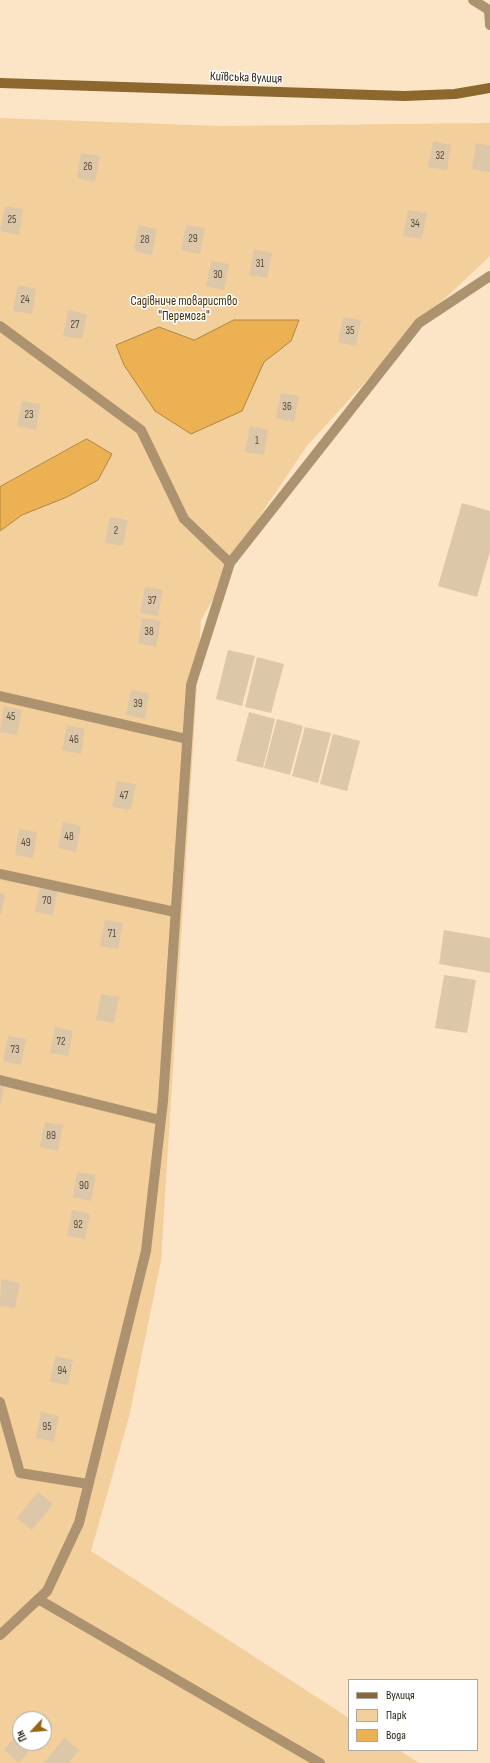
<!DOCTYPE html>
<meta charset="utf-8">
<style>
body{margin:0}
#map{position:relative;width:490px;height:1763px;overflow:hidden;background:#fbe5c6;font-family:"Sofia Sans Condensed",sans-serif}
canvas{display:block}
.legend{position:absolute;left:348px;top:1679px;width:130px;height:72px;box-sizing:border-box;background:#fff;border:1px solid #aaa7a2;margin:0;padding:5px 7px;list-style:none;font-size:12px;color:#2b2317}
.legend li{display:flex;align-items:center;gap:8px;height:20px}
.legend b{width:20px;border:1px solid #aaa7a2}
.north{position:absolute;left:12px;top:1711px;width:40px;height:40px;box-sizing:border-box;background:#fff;border:1px solid #aaa7a2;border-radius:50%;rotate:244deg;font-size:11px;font-weight:700;line-height:16px;text-align:center;color:#2b2317}
.north::after{content:'';display:block;margin:auto;width:14px;height:18px;background:#936612;clip-path:polygon(50% 0,100% 100%,50% 72%,0 100%)}
</style>
<div id="map">
<canvas width="490" height="1763"></canvas>
<ul class="legend">
<li><b style="height:5px;background:#8d682e"></b>Вулиця</li>
<li><b style="height:11px;background:#f3cf9c"></b>Парк</li>
<li><b style="height:11px;background:#ecb153"></b>Вода</li>
</ul>
<div class="north">Пн</div>
</div>
<script>
const context = document.querySelector('canvas').getContext('2d');
context.lineJoin = 'round';
function paint(path, color) {
  context.fillStyle = color;
  context.fill(path, 'evenodd');
}
function trace(path, color, width, dash) {
  context.strokeStyle = color;
  context.lineWidth = width;
  context.lineCap = dash ? 'butt' : 'round';
  context.setLineDash(dash || []);
  context.stroke(path);
}
function label(font, color, halo, rows, align = 'center') {
  context.font = font + ' "Sofia Sans Condensed",sans-serif';
  context.lineWidth = 3;
  context.setLineDash([]);
  context.textBaseline = 'middle';
  context.strokeStyle = halo;
  context.fillStyle = color;
  for (const [text, x, y, turn = 0] of rows) {
    context.save();
    context.translate(x, y);
    context.rotate((+turn || 0) * Math.PI / 180);
    context.textAlign = isNaN(turn) ? turn : align;
    if (halo) context.strokeText(text, 0, 0);
    context.fillText(text, 0, 0);
    context.restore();
  }
}
paint(new Path2D(`
 M0 118 220 126 490 123V256L419 323 307 446 265 508 201 620 161 1261 129 1417 91 1551 349 1718V1750H399L419 1763H0ZM20 1719H44V1743H20Z`), '#f3cf9c');
const water = new Path2D(`
 M234 320H299L291 341 264 362 242 411 191 434 155 411 124 365 116 345 159 327 194 340Z
 M87 439 112 454 98 480 67 497 22 515 0 531V487Z`);
paint(water, '#ecb153');
trace(water, '#b28641', 1);
paint(new Path2D(`
 M433 141 451 145 447 170 428 167Z
 M476 143 490 146V172L472 169Z
 M81 153 100 156 95 182 77 178Z
 M5 206 23 209 19 235 0 231Z
 M408 210 427 213 422 239 403 236Z
 M138 225 157 229 152 255 134 251Z
 M186 225 205 228 200 254 181 250Z
 M254 249 272 253 267 278 249 275Z
 M211 261 229 264 224 290 206 286Z
 M18 285 36 289 32 314 13 311Z
 M68 310 87 314 82 339 63 336Z
 M343 317 361 320 356 346 338 342Z
 M281 393 299 396 294 422 276 418Z
 M22 401 40 404 36 430 17 426Z
 M250 426 268 430 264 455 245 452Z
 M462 503 490 511V551L477 597 438 586Z
 M110 517 128 520 123 546 105 543Z
 M145 587 163 590 158 616 140 613Z
 M142 618 161 621 156 647 138 643Z
 M228 650 255 656 242 706 216 699Z
 M257 657 284 664 271 713 245 707Z
 M131 690 149 693 145 719 126 715Z
 M4 706 22 710 17 735 0 732Z
 M249 712 275 719 263 768 236 761Z
 M277 719 303 726 290 775 264 768Z
 M67 725 85 729 81 754 62 750Z
 M305 727 331 733 318 783 292 776Z
 M333 734 360 741 347 791 320 784Z
 M117 781 136 784 131 810 112 807Z
 M63 822 81 826 76 852 58 848Z
 M19 829 37 832 33 858 15 855Z
 M40 886 58 889 53 915 35 912Z
 M0 893 5 894 1 914H0Z
 M105 920 123 923 118 949 100 946Z
 M444 930 490 938V973L439 964Z
 M444 975 476 980 467 1033 435 1028Z
 M101 994 119 997 114 1023 96 1020Z
 M55 1027 73 1031 68 1056 50 1053Z
 M8 1036 26 1039 21 1065 3 1061Z
 M0 1084 4 1085 1 1104H0Z
 M45 1122 63 1125 58 1151 40 1147Z
 M77 1172 96 1175 91 1201 73 1197Z
 M72 1210 90 1214 85 1239 67 1236Z
 M1 1279 20 1283 15 1308 0 1306Z
 M55 1356 73 1360 68 1385 50 1382Z
 M41 1412 59 1416 54 1442 36 1438Z
 M38 1492 53 1504 32 1530 17 1518Z
 M20 1731V1743H35L19 1763 4 1750Z
 M64 1738 79 1750 69 1763H44Z`), '#ddc7a9');
trace(new Path2D(`
 M473 0 489 10 490 25
 M0 326 141 430 184 519 230 563
 M0 696 187 739
 M0 874 175 912
 M0 1080 160 1120
 M0 1402 20 1473 88 1484
 M38 1599 320 1763
 M0 1635 47 1591 79 1523 146 1251 163 1101 191 685 230 563 419 323 490 276`), '#ac926e', 10);
trace(new Path2D(`
 M0 83 404 96 455 94 490 88`), '#8d682e', 10);
label('11px', '#584c3c', null, [
 ["32",440,156],
 ["26",88,167],
 ["25",12,220],
 ["34",415,224],
 ["29",193,239],
 ["28",145,240],
 ["31",260,264],
 ["30",218,275],
 ["24",25,300],
 ["27",75,325],
 ["35",350,331],
 ["36",287,407],
 ["23",29,415],
 ["1",257,441],
 ["2",116,531],
 ["37",152,601],
 ["38",149,632],
 ["39",138,704],
 ["45",11,717],
 ["46",74,740],
 ["47",124,796],
 ["48",69,837],
 ["49",26,843],
 ["70",47,901],
 ["71",112,934],
 ["72",61,1042],
 ["73",15,1050],
 ["89",51,1136],
 ["90",84,1186],
 ["92",78,1225],
 ["94",62,1371],
 ["95",47,1427]
]);
label('13px', '#2b2317', '#fff', [
 ["Київська вулиця",246,78,2]
]);
label('13px', '#462e04', '#fff', [
 ["Садівниче товариство",184,302],
 ["\"Перемога\"",184,317]
]);
</script>
